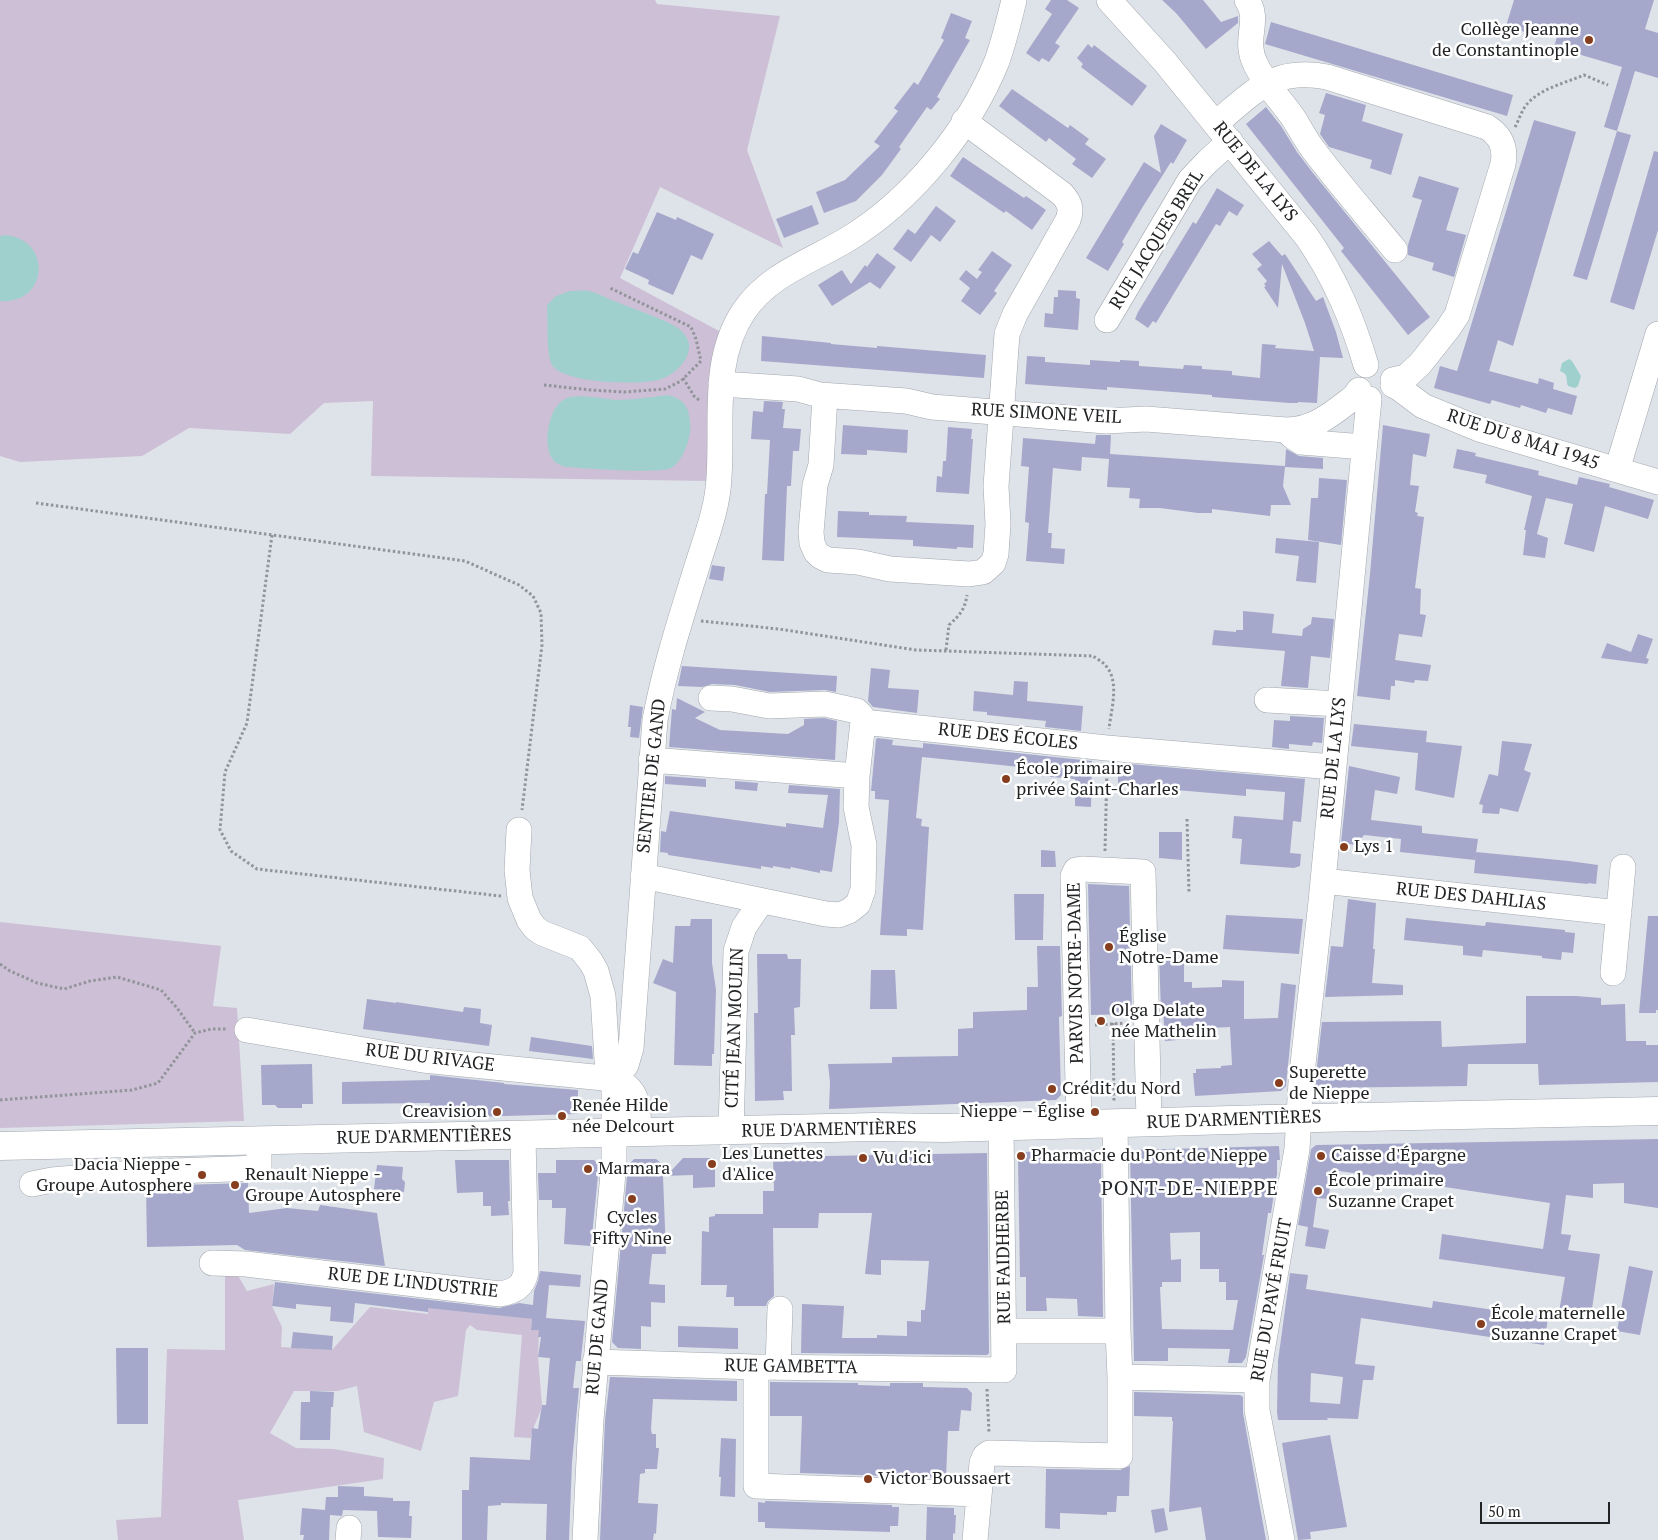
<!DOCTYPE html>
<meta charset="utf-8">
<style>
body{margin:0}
#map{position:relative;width:1658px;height:1540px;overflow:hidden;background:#dee3e9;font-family:"PT Serif",serif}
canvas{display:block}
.scale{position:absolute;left:1480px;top:1502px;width:130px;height:22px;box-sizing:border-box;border:2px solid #212325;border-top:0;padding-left:6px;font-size:15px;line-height:18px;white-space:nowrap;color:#212325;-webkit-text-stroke:4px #fff;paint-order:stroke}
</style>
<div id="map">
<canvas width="1658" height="1540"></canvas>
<div class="scale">50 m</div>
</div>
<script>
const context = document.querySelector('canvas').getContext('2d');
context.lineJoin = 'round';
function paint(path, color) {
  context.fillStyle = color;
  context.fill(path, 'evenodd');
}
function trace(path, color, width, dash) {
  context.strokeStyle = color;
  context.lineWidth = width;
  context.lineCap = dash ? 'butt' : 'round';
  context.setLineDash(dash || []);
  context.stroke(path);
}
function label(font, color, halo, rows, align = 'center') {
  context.font = font + ' "PT Serif",serif';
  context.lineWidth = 5;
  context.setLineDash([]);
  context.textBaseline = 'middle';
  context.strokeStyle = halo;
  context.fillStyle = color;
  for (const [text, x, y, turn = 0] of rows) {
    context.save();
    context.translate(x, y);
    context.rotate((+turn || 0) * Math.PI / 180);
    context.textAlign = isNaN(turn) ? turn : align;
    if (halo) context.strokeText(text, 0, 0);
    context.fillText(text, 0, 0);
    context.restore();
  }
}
paint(new Path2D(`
 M0 0H655L657 4 780 16 747 150 783 248 660 187 620 278 721 332 710 481 371 476 373 401 324 403 290 434 189 428 142 456 20 462 0 456Z
 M0 922 221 946 213 1006 237 1008 244 1121 0 1128Z
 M225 1270 237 1274 247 1291 274 1284 272 1306 282 1327 281 1347 332 1350 370 1307 428 1314V1307L532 1319 531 1330H539L538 1357 542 1405C540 1417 532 1426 531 1438L514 1437 522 1335 477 1330 470 1325 466 1330 458 1396 434 1402 421 1451 364 1432 357 1386 337 1391H294L270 1433 296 1448 334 1449 384 1458 383 1479 238 1500 244 1540H118L116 1520 161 1517 167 1349 225 1350Z`), '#cdbfd6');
paint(new Path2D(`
 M4 235C53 238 49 305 0 301V236Z
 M570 291C576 291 584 290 589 291 598 293 606 298 614 301 627 306 640 311 653 316 664 321 678 325 685 335 699 353 675 376 658 380 639 385 564 384 552 365 546 355 548 318 547 305L556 296Z
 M1569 359 1572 361 1581 376 1578 386 1575 388 1568 386C1566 382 1568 376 1564 373 1563 372 1561 372 1560 371L1562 363Z
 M668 395C683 399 689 406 690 422 692 436 684 458 673 467 664 475 583 468 566 467 560 465 554 463 551 457 543 442 549 406 565 399 577 393 602 399 615 400 632 400 651 397 668 395Z`), '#a0d0cd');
paint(new Path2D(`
 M1051 0H1067L1079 8 1055 43 1060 46 1049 62 1042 58 1039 62 1026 53 1052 14 1045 9Z
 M1162 0H1203L1221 22 1238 16V23L1206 49 1176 13Z
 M1514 0H1654L1645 29 1658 33V78L1635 71 1617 131 1631 135 1587 280 1573 276 1617 131 1604 127 1622 67 1554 47 1559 30 1535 23 1531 34 1506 26Z
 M951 13 972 21 965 38 970 40 937 97 940 99 931 110 927 107 899 147 901 149 882 175 856 201 824 213 816 192 845 180 880 146 874 142 898 111 894 108 914 82 918 85 944 40 941 38Z
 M1271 22 1513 95 1507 116 1265 44Z
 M1088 44 1092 48 1094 45 1147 86 1132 106 1081 67 1083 64 1077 58Z
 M1012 89 1068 128 1070 125 1089 139 1085 144 1106 159 1092 178 1072 164 1076 159 1049 138 1046 142 999 106Z
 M1326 93 1366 105 1362 121 1403 134 1391 175 1370 168 1372 160 1329 147 1320 134 1325 115 1319 113Z
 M1266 107 1281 126 1297 152 1313 173 1430 317 1408 335 1341 251 1344 248 1246 124Z
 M1534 120 1576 132 1513 346 1498 340 1489 371 1538 384 1539 378 1554 383 1553 389 1577 396 1572 415 1548 408 1546 413 1521 405 1520 408 1492 400 1490 404 1434 388 1440 366 1457 371Z
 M1161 124 1187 140 1173 164 1171 162 1142 208 1122 242 1124 244 1108 271 1086 258 1144 162 1161 173 1154 136Z
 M1654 151 1658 152V230L1634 310 1610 302Z
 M963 157 1024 198 1026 196 1046 210 1032 230 1006 211 1004 213 950 176Z
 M1419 176 1459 188 1446 230 1466 235 1454 277 1432 270 1434 263 1408 255V245L1422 200 1412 197Z
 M1217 188 1244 205 1237 216 1229 211 1220 226 1216 224 1156 323 1153 321 1148 328 1135 319 1138 312 1193 222 1196 224Z
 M812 205 819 224 784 238 776 219Z
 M936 206 956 221 940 242 931 235 911 262 893 249 908 229 915 234Z
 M657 212 676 220 677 217 714 234 702 260 691 255 673 295 648 284 649 280 625 269 633 252 638 254Z
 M1269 241 1282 256 1285 254 1316 301 1323 297 1336 332 1343 358 1320 357 1317 403 1298 402V403H1290L1212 397V395L1134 389 1107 387V390L1025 384 1027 356 1045 357V362L1090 365V360L1120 362V360L1139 361V366L1183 369 1184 365 1202 366V369L1232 371V375L1260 378 1262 344 1276 345 1275 348 1314 351 1305 323 1282 264 1278 308 1264 287 1266 286 1264 284 1267 281 1257 269 1262 265 1252 254Z
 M992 251 1012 265 994 291 997 293 980 315 961 301 970 288 959 279 966 270 977 279 982 272 978 270Z
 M877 253 896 267 880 289 870 282 832 306 818 285 842 270 851 284 865 265 867 267Z
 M1058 290 1076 291V298L1080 299 1078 330 1044 327 1045 313 1053 314 1054 297H1058Z
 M762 336 831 343V344L877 348V346L986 355 984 378 761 361Z
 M764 401 783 402 782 409H785L783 428 801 429 799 451H793L791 486H787L784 561 762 560 765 494H767L770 440 751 439 753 411 763 412Z
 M843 425 908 430 907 453 867 450V455L841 454Z
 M1383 425 1430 434 1426 457 1413 454 1410 485 1419 486 1415 512 1418 513 1417 516 1424 517 1415 588 1421 589 1420 614 1426 615 1422 637 1399 634 1395 660 1431 665 1428 681 1415 680 1414 683 1395 680V686H1391L1390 700 1357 696 1370 574Z
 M948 427 972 429 971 439H973L969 494 936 492 937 476 942 477 943 461H946Z
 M1096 435H1111L1110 454 1285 466 1286 449 1299 456 1323 458V469L1285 467 1283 486 1291 505H1271L1270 516 1212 509V513H1198L1160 508H1139L1140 499 1129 498 1130 488 1107 487 1109 459 1082 457 1081 471 1053 468 1048 533H1052L1051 548 1065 549 1064 564 1026 561 1029 523 1025 522 1029 467 1021 466 1023 438 1095 444Z
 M1457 449 1476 453 1475 456 1539 471 1538 475 1577 485 1579 477 1610 484 1609 487 1654 500 1648 519 1605 506 1594 552 1564 544 1573 504 1546 498 1537 534 1548 538 1545 558 1523 555 1526 530H1524L1532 496 1485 483 1487 475 1453 468Z
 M1319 478 1347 480 1341 545 1308 540 1311 498H1318Z
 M838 511 869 512V515L907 516 906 522 974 525 973 548 957 547V549L913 546V540L837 537Z
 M1276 538 1319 542 1316 583 1296 581 1299 556 1275 553Z
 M712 565 725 567 723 581 709 579Z
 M1243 611 1274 614 1272 633 1302 636 1303 629 1311 624 1312 617 1334 619 1330 658 1311 656 1308 688 1281 686 1285 651 1212 645 1214 630 1236 632V630H1243Z
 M1638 634 1653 639 1646 658 1649 659 1647 664 1601 658 1607 643 1631 652Z
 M682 666 837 676 836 692 825 690 770 692 735 685 712 684 702 687 678 686Z
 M871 668 890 670 888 688 919 690 917 713 873 707 868 701Z
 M1014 681 1028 682 1027 701 1083 706 1081 731 1045 727 1046 721 987 715V712L973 711 974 691 1013 695Z
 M677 698 705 712 695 718 720 730 788 734 804 725V719L824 718 837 721 835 760 669 747 672 709 676 710Z
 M630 705 643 707 639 738 630 737 631 727H628Z
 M1290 716 1324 718 1322 743 1313 742 1312 746 1289 744V749L1272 747 1274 720 1290 721Z
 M1354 724 1427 731 1426 742 1462 746 1454 798 1415 790 1418 753 1351 746Z
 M878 738 893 740 892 745 923 748V743L1092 761 1091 807 1075 806V779L1029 775 1030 768 922 757 916 818 922 819 921 826 929 827 923 930 907 929V936L880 935 889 800 875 799V791H871L876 739Z
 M1502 741 1532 744 1524 770 1531 773 1518 812 1500 808 1499 814 1482 813 1483 805 1479 804 1489 774 1498 776Z
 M1118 763 1305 779 1301 822 1293 821 1290 853 1301 854 1300 866 1294 868 1240 864 1242 839 1232 838 1234 816 1283 820 1285 792 1246 789V796L1118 785Z
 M1349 766 1400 777 1397 794 1375 790 1371 820 1422 826V833L1478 839 1475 860 1400 852 1401 839 1364 835 1356 845 1341 843Z
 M665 776 706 779V787L665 784Z
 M735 781 758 783 757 791 735 789Z
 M789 785 840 789 839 822 832 872 820 870V873L791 867 790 869 773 866V868L761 866V869L668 855V853L660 852 661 831 666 832 670 811 786 827V823L823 828 828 795 788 793Z
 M1159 832H1182V860L1159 858Z
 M1041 850 1055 851 1056 867H1041Z
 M1476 852 1569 861 1598 865 1596 884 1588 883V884L1474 873Z
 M1088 884 1129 886 1132 1014 1091 1015Z
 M1014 894H1044L1043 940H1015Z
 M1348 899 1376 903 1373 949H1375L1372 983 1403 985V995L1325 997 1331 946 1343 947Z
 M1226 915 1303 919 1299 954 1223 949Z
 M1648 916H1658V1010H1656V1013H1639Z
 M1406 918 1485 926 1486 922 1565 930V932L1575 933 1573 953 1562 952 1561 960 1542 958V956L1483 950 1482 957 1463 955V946L1404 940Z
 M691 919H712V963L716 990 714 1054H712V1066L674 1065 676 992 653 983 663 959 673 963 675 926H690Z
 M1037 946H1060L1062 1016 1059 1017 1061 1095 1056 1100 829 1109 830 1082 828 1064 892 1063V1057L958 1056V1029L973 1028V1012L1027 1010V987H1038Z
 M757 954H787L788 959H801L800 1007 794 1008 795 1035H791L792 1091H783L784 1100 755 1101 754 1013H758Z
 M1159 956H1170V961H1184V982H1192V988L1222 987V980L1244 981V1019L1278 1018 1281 983 1296 985 1286 1086 1281 1091 1195 1096 1193 1073H1196V1069L1221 1068V1066L1232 1065 1230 1027 1191 1029V1039L1165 1041 1163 1010H1161Z
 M871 970H895L897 1009H870Z
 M1526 996H1576L1601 998V1005L1625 1004 1626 1041H1646V1045H1658V1082L1539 1085 1538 1064H1468L1467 1086 1319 1088 1315 1084 1322 1022 1441 1021 1442 1047 1526 1043Z
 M367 999 396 1003V1002L463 1012 464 1007 481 1009 480 1023 492 1025 489 1046 363 1029Z
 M531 1037 592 1046 593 1059 529 1051Z
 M312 1064 313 1104H302V1108H278L275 1105H262L261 1065Z
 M430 1075 504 1083V1084L578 1090V1114L430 1118V1103L342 1104V1082L430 1080Z
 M1658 1139V1208L1624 1203V1183L1593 1184V1198L1566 1195 1561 1234 1571 1235 1568 1250 1600 1254 1591 1316 1559 1312 1565 1277 1439 1259 1442 1234 1543 1249 1550 1203 1333 1170 1328 1199 1317 1198 1313 1227 1329 1230 1325 1249 1305 1246 1308 1227 1298 1225 1311 1149 1316 1145Z
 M1279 1146 1280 1160H1277V1174L1271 1213H1268L1262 1255H1264L1246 1357 1242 1363H1228L1230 1349 1168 1348V1361H1134L1130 1150ZM1200 1232V1269H1219V1282H1226V1300H1238L1233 1330 1162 1329 1160 1287H1162V1282H1181V1259L1171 1260 1170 1233Z
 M1096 1150 1101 1155 1103 1317 1078 1316 1077 1299 1046 1298 1047 1311H1026V1277H1020L1018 1158 1024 1152Z
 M987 1153 989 1353 987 1355 801 1353 802 1304 844 1306 842 1338H877V1335L907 1336V1321L921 1322V1310H925L929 1261 881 1260V1275L865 1274 872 1213H819L818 1228H773L774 1296 768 1301 766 1306H734V1297H726L727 1285H701L702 1231 709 1232V1217L715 1216V1214H763V1191H774L773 1157Z
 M683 1158H715V1187L693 1188V1175L663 1176 666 1254H652L649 1284 665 1285V1303L651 1302V1327L641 1326V1349L618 1348 612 1342 628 1165 634 1159H656L671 1171Z
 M455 1160H509L510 1201H508L509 1215 491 1216V1206H483V1192L457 1193Z
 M556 1160H594L599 1165 591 1246 564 1244 566 1208H552V1200H539L538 1173H556Z
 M377 1165 403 1167 402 1179 405 1182 404 1192 374 1189Z
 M248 1183 249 1213 287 1208 318 1211 320 1205 377 1213 385 1266 245 1250 237 1245 147 1247 146 1186Z
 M1629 1266 1653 1271 1640 1335 1617 1331Z
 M540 1271 581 1275 580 1287 549 1285 546 1318 585 1321 581 1358V1361H576L573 1388H579L572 1462 569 1540H546L547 1504 501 1503V1505L488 1506 487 1540H462V1490H469L470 1457 530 1460 532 1428 538 1429 542 1405H546L550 1358 538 1357 541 1337H538L539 1330H531L532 1319 428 1308V1312L355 1303 353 1323 330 1321 331 1307 296 1304V1309L272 1306 275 1282 499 1308 519 1303 533 1305 534 1291 538 1281Z
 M1290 1273 1308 1275 1306 1289 1432 1308 1433 1301 1548 1318 1544 1345 1361 1318 1355 1364 1375 1366 1373 1380H1363L1358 1419 1327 1418 1328 1420H1278L1277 1412 1278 1361ZM1311 1373 1343 1377 1340 1404 1310 1402Z
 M678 1326 738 1328V1349L678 1347Z
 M293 1332 333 1336 332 1350 291 1348Z
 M116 1348H148V1424H117Z
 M610 1377 737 1381V1401L653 1399 651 1429 652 1434H656V1448H659L657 1469H645V1473L640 1474 638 1503 658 1504 656 1534 654 1533 653 1540H600L605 1420Z
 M770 1382 858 1383V1385L890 1386V1383H923V1387L967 1388 972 1393 971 1411 961 1410 959 1431H948L946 1478 800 1473 802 1416H770Z
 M310 1391 334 1392 333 1407H331L330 1440H300L301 1402H310Z
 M1134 1392 1240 1395 1243 1397V1413L1266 1540H1206L1201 1507 1169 1512 1173 1421H1172V1417L1134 1416Z
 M1330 1435 1347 1527 1310 1532 1311 1539 1298 1540 1282 1443Z
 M721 1438 736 1439 735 1497 720 1496 721 1477H719Z
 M1130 1466 1129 1496H1117L1116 1512H1107V1515L1060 1513V1529L1045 1528 1046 1469 1120 1470Z
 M338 1486 364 1487V1496L393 1498V1501H410L409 1516H412L411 1538 378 1537 377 1511 343 1510 342 1516 330 1515 329 1540H303L304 1535H300L302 1508 325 1510 326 1497H338Z
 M765 1501 892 1505V1507H899L898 1526H890V1532L765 1528V1522H758V1502L765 1503Z
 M927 1507 954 1508V1515H956L955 1534 953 1533V1540H926Z
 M1164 1508 1168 1530 1155 1533 1151 1510Z`), '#a5a8ca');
const minor = new Path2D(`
 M1109 0 1165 62 1307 237C1335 278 1352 318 1366 365
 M1247 0C1261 21 1243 38 1255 63 1264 83 1279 98 1292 116 1300 128 1306 141 1315 152 1340 185 1368 217 1395 250
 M1216 123C1254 92 1273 67 1327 77L1487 127C1501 136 1506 148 1503 164L1457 315 1447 330 1420 364 1406 377 1393 380
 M1107 320 1190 180 1207 162 1230 141
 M721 384 798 389 820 395 906 401 932 407 1106 421 1146 419 1286 430C1314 430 1333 413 1354 397L1359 390
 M1393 385 1399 388 1423 406 1479 429 1658 482
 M825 396 821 465 815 485 811 532 812 543 816 552 820 556 828 560 858 562 890 569 969 574 983 572 993 563 996 554 998 524 996 486 1007 334 1015 314 1068 220C1072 209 1070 203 1062 194L964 121
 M1286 430 1292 436 1301 442 1364 447
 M1617 470 1658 334
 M1267 700 1339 704
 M863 722 1107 748 1333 767
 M651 760 857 776 863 722 861 715 857 711 825 704 769 706 732 699 711 698
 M519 830 517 870 520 898 529 920 535 928 542 933 580 948 591 962 596 971 603 996 607 1060 614 1079V1162L591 1419 585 1540
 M643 876 826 914 839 915 849 911 858 904 863 890 864 845 856 807 857 776
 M1323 881 1619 913
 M1613 973 1623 867
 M247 1030 423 1060 614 1079C640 1089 638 1108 639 1133
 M614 1079 626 1065 631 1048 655 720C665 666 682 615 698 563 707 535 718 506 719 477 723 420 711 360 744 311 769 274 812 261 848 239 912 200 969 130 997 61 1004 41 1009 21 1014 0
 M1115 1123 1118 1331
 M1079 1125 1073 876 1076 870 1082 869 1143 872 1149 1122
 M731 1131 736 951 744 927 761 902
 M32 1184 52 1180 145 1172 259 1168V1141
 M212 1263 246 1264 500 1294C515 1291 523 1287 526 1272L523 1136
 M595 1362 756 1367 1004 1370 1001 1127
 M756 1367V1486L979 1494
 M778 1367 780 1309
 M1120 1377 1257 1380
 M348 1540 349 1528
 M975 1540 982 1463 985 1456 989 1453 1120 1456V1377L1118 1331H1005
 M1282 1540 1257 1410V1380L1297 1149 1301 1082 1321 902 1369 399`);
const major = new Path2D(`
 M0 1146 875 1127 944 1128 1267 1119 1658 1111`);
trace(minor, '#a2a7ad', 26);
trace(major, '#a2a7ad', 29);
trace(new Path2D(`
 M1515 127C1519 120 1522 109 1528 103 1542 88 1565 83 1584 75L1608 85
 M683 378 694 396 699 400
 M544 385 590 390 624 392 665 389 681 381 701 361 696 339 691 327 610 288
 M36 503 465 561 519 585 533 596 541 613 542 645 522 810
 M272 535 247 723 225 772 220 830 231 851 257 869 501 896
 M701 621 779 629 916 650 1093 656C1097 659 1103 662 1106 666 1120 682 1111 710 1109 729
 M946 650 949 625C960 615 965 609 967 595
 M1187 819 1189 893
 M1105 851 1107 768
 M0 964 10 971 37 983 64 989 90 981 117 977 161 990 177 1008 195 1033
 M1113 1023 1114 1102
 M1095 1025 1127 1023
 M0 1100 132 1090 158 1083 195 1033 211 1029H227
 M987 1389 989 1433`), '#919499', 3, [2.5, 2.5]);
trace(minor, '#fff', 25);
trace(major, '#fff', 28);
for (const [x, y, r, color] of [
 [1589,40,5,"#863e1e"],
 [1006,779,5,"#863e1e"],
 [1344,847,5,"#863e1e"],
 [1109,947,5,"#863e1e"],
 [1101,1021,5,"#863e1e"],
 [1279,1083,5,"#863e1e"],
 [1052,1089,5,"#863e1e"],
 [497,1112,5,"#863e1e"],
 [1095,1112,5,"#863e1e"],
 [562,1116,5,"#863e1e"],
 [1021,1156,5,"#863e1e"],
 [1321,1156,5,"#863e1e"],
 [863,1158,5,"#863e1e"],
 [712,1164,5,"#863e1e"],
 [588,1169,5,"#863e1e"],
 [202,1175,5,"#863e1e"],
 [235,1185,5,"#863e1e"],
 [1318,1191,5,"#863e1e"],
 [632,1199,5,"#863e1e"],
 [1481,1324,5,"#863e1e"],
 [868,1479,5,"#863e1e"]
]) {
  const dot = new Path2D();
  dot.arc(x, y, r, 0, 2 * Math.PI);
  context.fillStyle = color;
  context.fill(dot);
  trace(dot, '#fff', 2);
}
label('18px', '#212325', '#fff', [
 ["Collège Jeanne",1579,30,"right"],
 ["de Constantinople",1579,51,"right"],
 ["École primaire",1016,769],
 ["privée Saint-Charles",1016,790],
 ["Lys 1",1354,847],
 ["Église",1119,937],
 ["Notre-Dame",1119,958],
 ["Olga Delate",1111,1011],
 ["née Mathelin",1111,1032],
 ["Superette",1289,1073],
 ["de Nieppe",1289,1094],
 ["Crédit du Nord",1062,1089],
 ["Renée Hilde",572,1106],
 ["née Delcourt",572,1127],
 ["Creavision",487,1112,"right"],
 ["Nieppe – Église",1085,1112,"right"],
 ["Les Lunettes",722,1154],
 ["d'Alice",722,1175],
 ["Pharmacie du Pont de Nieppe",1031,1156],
 ["Caisse d'Épargne",1331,1156],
 ["Vu d'ici",873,1158],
 ["Dacia Nieppe -",192,1165,"right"],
 ["Groupe Autosphere",192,1186,"right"],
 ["Marmara",598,1169],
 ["Renault Nieppe -",245,1175],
 ["Groupe Autosphere",245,1196],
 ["École primaire",1328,1181],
 ["Suzanne Crapet",1328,1202],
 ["Cycles",632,1218,"center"],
 ["Fifty Nine",632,1239,"center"],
 ["École maternelle",1491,1314],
 ["Suzanne Crapet",1491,1335],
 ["Victor Boussaert",878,1479]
], 'left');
label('18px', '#212325', '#fff', [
 ["RUE DE LA LYS",1255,172,51],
 ["RUE JACQUES BREL",1157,240,-58],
 ["RUE SIMONE VEIL",1046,414,3],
 ["RUE DU 8 MAI 1945",1523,440,18],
 ["RUE DES ÉCOLES",1008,737,6],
 ["RUE DE LA LYS",1334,758,-84],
 ["SENTIER DE GAND",652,776,-84],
 ["RUE DES DAHLIAS",1471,897,6],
 ["PARVIS NOTRE-DAME",1076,973,-91],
 ["CITÉ JEAN MOULIN",735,1028,-88],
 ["RUE DU RIVAGE",430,1058,7],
 ["RUE D'ARMENTIÈRES",1234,1120,-2],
 ["RUE D'ARMENTIÈRES",829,1130,-1],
 ["RUE D'ARMENTIÈRES",424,1137,-1],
 ["RUE FAIDHERBE",1004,1257,-91],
 ["RUE DE L'INDUSTRIE",413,1283,6],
 ["RUE DU PAVÉ FRUIT",1272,1300,-80],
 ["RUE DE GAND",598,1337,-85],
 ["RUE GAMBETTA",791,1367,1]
]);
context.letterSpacing = '1px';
label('20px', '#262a2e', '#fff', [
 ["PONT-DE-NIEPPE",1190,1189]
]);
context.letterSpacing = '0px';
</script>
